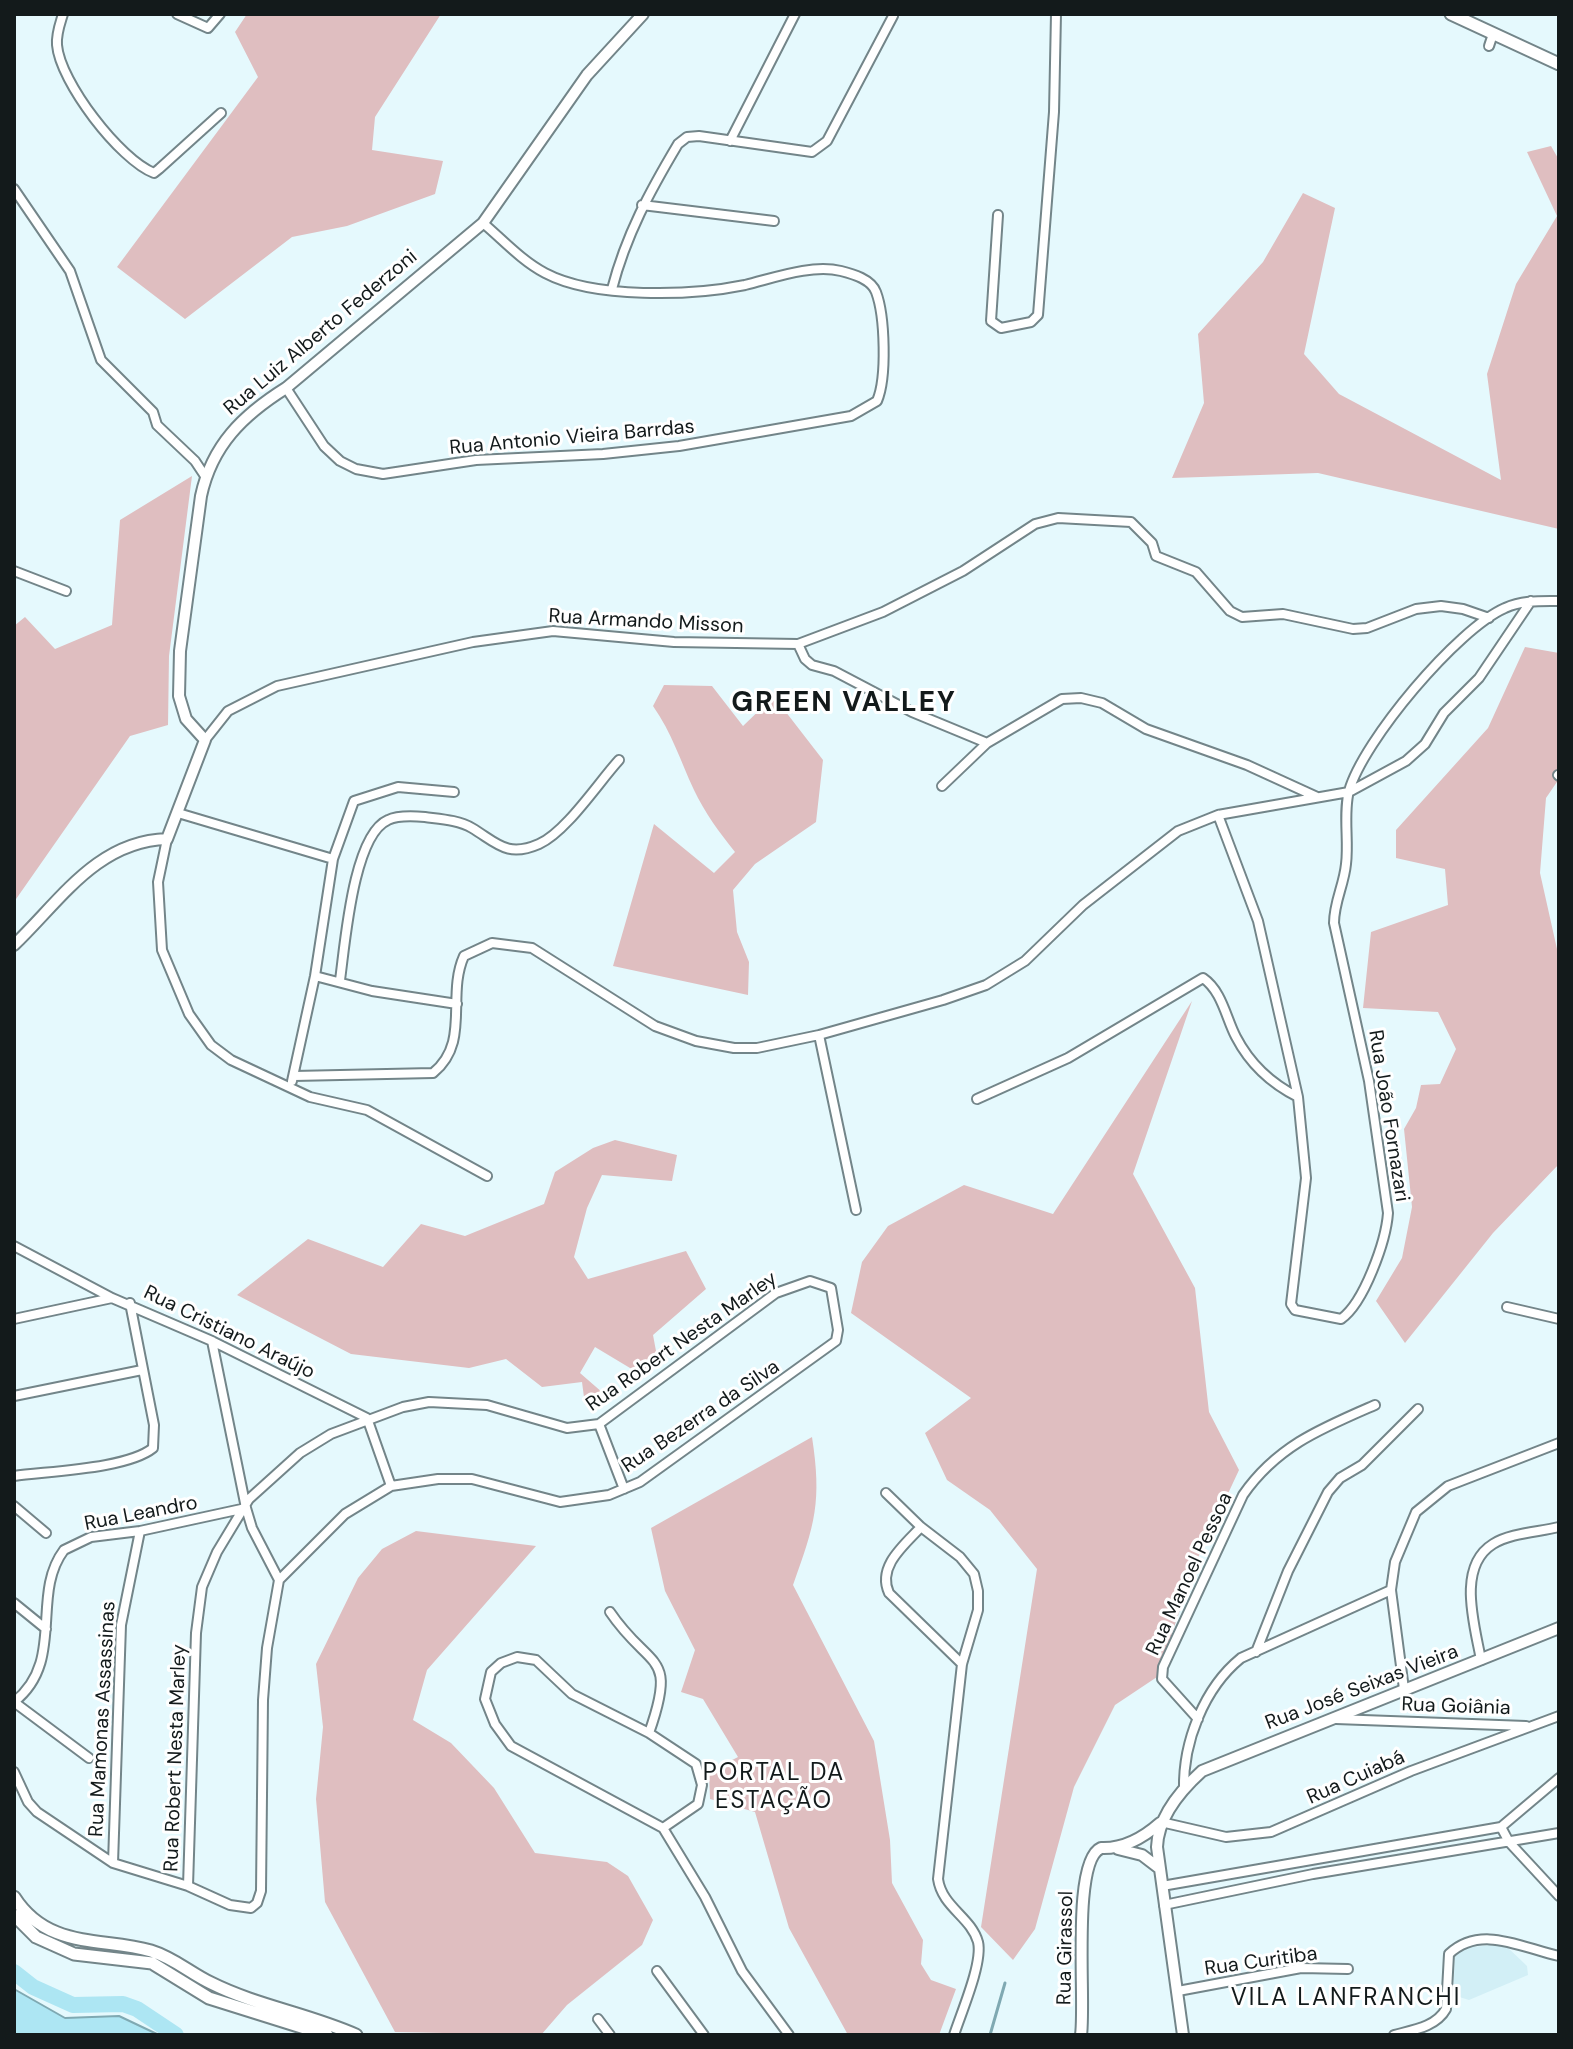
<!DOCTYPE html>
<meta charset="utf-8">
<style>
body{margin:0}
#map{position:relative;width:1573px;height:2049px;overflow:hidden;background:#e5f9fd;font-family:"DM Sans",sans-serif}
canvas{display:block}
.frame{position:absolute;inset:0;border:16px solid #131a1b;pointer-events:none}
</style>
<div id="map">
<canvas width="1573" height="2049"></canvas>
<div class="frame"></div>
</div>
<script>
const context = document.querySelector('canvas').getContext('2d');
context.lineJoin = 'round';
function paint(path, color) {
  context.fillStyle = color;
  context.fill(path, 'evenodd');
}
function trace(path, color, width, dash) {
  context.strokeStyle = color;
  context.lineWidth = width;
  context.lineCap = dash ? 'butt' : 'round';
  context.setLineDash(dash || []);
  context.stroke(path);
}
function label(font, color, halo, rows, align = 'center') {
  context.font = font + ' "DM Sans",sans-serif';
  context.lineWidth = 6;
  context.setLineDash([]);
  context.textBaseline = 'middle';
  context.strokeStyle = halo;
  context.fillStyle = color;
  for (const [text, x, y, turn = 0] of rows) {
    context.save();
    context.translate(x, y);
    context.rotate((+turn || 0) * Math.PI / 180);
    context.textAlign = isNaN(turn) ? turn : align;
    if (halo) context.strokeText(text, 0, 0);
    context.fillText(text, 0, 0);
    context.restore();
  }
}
paint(new Path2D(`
 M1504 1944 1527 1966 1528 1975 1469 2000 1453 1995 1455 1957 1462 1948Z`), '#d2eff6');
paint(new Path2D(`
 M247 14H441L375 117 372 150 443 161 435 194 347 226 292 237 185 319 117 267 258 77 235 32Z
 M1551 146 1559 160V529L1318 473 1172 478 1204 403 1198 334 1263 262 1303 193 1335 208 1304 354 1339 394 1501 480 1487 374 1516 284 1557 216 1527 152Z
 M192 476 169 656 168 725 130 736 14 902V626L25 617 55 649 112 625 120 520Z
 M1525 647 1559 653V779L1546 798 1540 873 1559 958V1164L1493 1233 1405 1343 1376 1301 1402 1258 1412 1207 1404 1129 1416 1108 1421 1085 1440 1084 1456 1049 1438 1012 1363 1008 1371 932 1448 905 1445 869 1396 858V830L1488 728Z
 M664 685 712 686 743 726 771 699 782 707 823 760 816 822 755 864 733 890 737 932 749 962 748 995 613 966 654 824 714 873 735 852C719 832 705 813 694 790 680 760 672 733 653 706Z
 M1192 1001 1133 1174 1195 1288 1209 1412 1239 1470 1197 1560 1157 1677 1115 1705 1074 1787 1035 1929 1013 1960 981 1927 1037 1569 990 1510 947 1480 925 1433 971 1398 851 1313 862 1262 888 1226 964 1185 1053 1214Z
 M615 1140 677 1155 672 1181 602 1175 587 1208 574 1257 588 1279 686 1251 706 1289 653 1335 659 1367 640 1374 595 1347 580 1373 603 1393 585 1405 582 1382 542 1387 506 1359 469 1368 351 1354 237 1295 308 1239 383 1267 421 1224 465 1236 544 1204 555 1172 593 1148Z
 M812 1437C822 1502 815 1524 793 1585L874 1741 890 1840 892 1883 923 1940 921 1964 931 1980 956 1989 939 2035H848L789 1928 755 1812 710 1799 709 1772 738 1757 703 1699 681 1692 695 1650 665 1591 651 1528Z
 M416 1531 536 1546 427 1670 413 1720 451 1743 494 1788 535 1853 607 1862 628 1876 653 1920 642 1945 567 2005 541 2035 395 2032 325 1902 316 1799 323 1727 316 1664 358 1578 382 1549Z`), '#dfbec0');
const water = new Path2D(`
 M14 1989 65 2018 119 2016 159 2035H14Z`);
paint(water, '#ade6f3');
trace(water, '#7fa9b2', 2);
trace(new Path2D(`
 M990 2035 1005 1983`), '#7fa9b2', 3);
trace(new Path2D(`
 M14 1972 33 1987 73 2005 123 2004 137 2009 176 2035`), '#ade6f3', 16);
const minor = new Path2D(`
 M63 14C60 24 56 34 57 45 60 82 120 160 154 173L159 169 221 113
 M177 14 208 28 220 14
 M1489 46 1493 34
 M730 141 795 14
 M14 189 70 271 101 360 153 412 157 425 195 461 205 476
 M642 205 774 221
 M998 215 991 321 1001 328 1031 322 1038 315 1054 112 1056 14
 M612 289C626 235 650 191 678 144L687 137 699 136 812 152 827 141 893 16
 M286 388 324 446 340 461 356 469 383 474 476 460 603 454 679 446 851 416 877 401C887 378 885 316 876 292 871 279 853 274 841 271 811 264 774 278 745 285 691 296 594 299 545 273 522 261 503 240 483 223
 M14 571 66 591
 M798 644 805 659 812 665 834 671 912 712 987 743
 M205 740 228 711 277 686 473 642 553 631 674 642 798 644 883 612 963 571 1035 524 1058 518 1131 522 1152 543 1156 556 1196 572 1230 611 1242 617 1283 614 1353 629 1367 628 1416 609 1441 606 1463 609 1489 618
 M1558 775 1559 776
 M942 786 987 743 1062 699 1081 698 1102 703 1146 729 1247 765 1317 797
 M178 813 333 859
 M167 839 158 882 162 950 189 1014 211 1045 231 1060 310 1097 367 1110 487 1176
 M315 976 372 991 457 1004
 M340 980C345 945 353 835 388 820 398 815 414 816 425 817 440 819 459 820 472 828 497 843 507 858 539 844 566 832 598 783 619 760
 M819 1035 856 1210
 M294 1076 433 1073C471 1042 446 996 464 956L492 943 532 948 655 1026 696 1041 734 1048H757L819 1035 943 1000 986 985 1025 961 1083 905 1178 831 1218 815 1349 792 1406 761 1425 744 1444 713 1479 678 1531 601
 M292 1081 315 976 333 859 354 801 398 787 454 792
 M1298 1097 1306 1178 1291 1304 1295 1310 1341 1319C1364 1303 1386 1241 1388 1213L1369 1081 1334 923C1334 902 1344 885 1346 864 1349 841 1343 813 1349 791 1363 741 1457 629 1505 608 1522 600 1541 601 1559 601
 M977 1099 1068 1058 1203 978C1222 991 1226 1018 1236 1037 1250 1064 1272 1084 1298 1097L1258 921 1218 815
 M14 1246 112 1298 212 1341 367 1418 391 1486
 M1507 1307 1559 1319
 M14 1319 112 1298
 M212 1341 246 1508 252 1528 279 1580
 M14 1396 142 1370
 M599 1424 624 1489
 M14 1476C49 1471 127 1469 153 1448L154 1425 130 1303
 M886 1493 921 1527 960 1557 974 1574 978 1591V1610L962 1664 938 1879C942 1907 971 1917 978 1942 983 1963 961 2013 954 2035
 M14 1506 46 1533
 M921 1527C903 1546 877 1567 889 1593L962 1664
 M14 1603 46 1629
 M610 1612C650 1671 678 1651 649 1733
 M1256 1652 1288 1571 1328 1492 1340 1478 1362 1465 1418 1409
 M1481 1660C1475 1626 1456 1567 1493 1544 1510 1533 1539 1532 1559 1527
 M1404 1689 1391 1590 1395 1562 1416 1512 1448 1486 1559 1443
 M14 1702C66 1661 30 1595 64 1550L91 1537 140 1531 246 1508
 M14 1702 89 1758
 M1198 1719 1162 1679 1163 1667 1243 1495C1277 1446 1322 1428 1375 1405
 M1336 1719 1526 1726
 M14 1772 28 1802 37 1812 113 1863 188 1886 230 1905 251 1908 257 1903 261 1891 263 1700 267 1648 279 1580 345 1514 391 1486 438 1479H472L560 1502 609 1495 640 1482 836 1341 838 1330 831 1288 810 1281 776 1293 599 1424 567 1428 487 1405 429 1402 403 1407 331 1434 300 1453 249 1499 217 1552 202 1587 196 1633 188 1886
 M1184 1789C1183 1742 1204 1688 1241 1658L1391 1590
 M1161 1822 1226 1837 1271 1832 1411 1771 1559 1716
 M1501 1827 1509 1842 1559 1896
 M663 1828 698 1804 702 1785 696 1764 649 1733 572 1694 536 1660 517 1657 501 1663 491 1672 485 1699 495 1724 511 1746 663 1828 705 1897 742 1971 789 2035
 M113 1863 121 1625 140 1531
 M1162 1886 1501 1827 1559 1778
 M1164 1905 1313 1874 1559 1833
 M657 1971 704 2035
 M1178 1991 1301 1968 1348 1969
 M598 2019 610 2035
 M1394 2035C1413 2030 1436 2027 1446 2009L1449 1954C1481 1924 1522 1948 1559 1956`);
const tertiary = new Path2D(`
 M14 945C60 901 97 841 167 839L205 740 186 719 179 696 180 651 201 496C212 445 243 415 286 388L483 223 587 75 643 14
 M1118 1849 1142 1855 1159 1868
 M1081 2035C1086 2001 1071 1861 1101 1848 1124 1849 1143 1838 1160 1823
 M1183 2035 1157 1847C1158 1817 1181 1790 1202 1771L1559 1628`);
const secondary = new Path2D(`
 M1451 14 1559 64
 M14 1897C48 1950 102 1937 151 1951 174 1958 190 1973 211 1983 257 2006 309 2014 356 2035
 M14 1915 36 1937 74 1954 152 1963 209 1998 327 2035`);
trace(minor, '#738589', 12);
trace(tertiary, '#738589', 14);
trace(secondary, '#738589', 15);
trace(minor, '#fff', 8);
trace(tertiary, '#fff', 10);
trace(secondary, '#fff', 11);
label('20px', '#131a1b', '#fff', [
 ["Rua Luiz Alberto Federzoni",321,333,-40],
 ["Rua Antonio Vieira Barrdas",572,438,-5],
 ["Rua Armando Misson",646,622,3],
 ["Rua João Fornazari",1388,1116,81],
 ["Rua Cristiano Araújo",229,1333,26],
 ["Rua Robert Nesta Marley",682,1342,-35],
 ["Rua Bezerra da Silva",701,1417,-34],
 ["Rua Leandro",141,1514,-11],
 ["Rua Manoel Pessoa",1190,1574,-65],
 ["Rua José Seixas Vieira",1362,1688,-21],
 ["Rua Goiânia",1456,1707,2],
 ["Rua Mamonas Assassinas",103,1719,-87],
 ["Rua Robert Nesta Marley",176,1758,-88],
 ["Rua Cuiabá",1356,1778,-24],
 ["Rua Girassol",1066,1948,-89],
 ["Rua Curitiba",1261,1962,-8]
]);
context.letterSpacing = '2px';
label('24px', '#131a1b', '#fff', [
 ["PORTAL DA",774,1774],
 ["ESTAÇÃO",774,1802],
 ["VILA LANFRANCHI",1346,1999]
]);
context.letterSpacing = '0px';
context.letterSpacing = '2px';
label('bold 28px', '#131a1b', '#fff', [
 ["GREEN VALLEY",844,704]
]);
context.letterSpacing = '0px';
</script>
